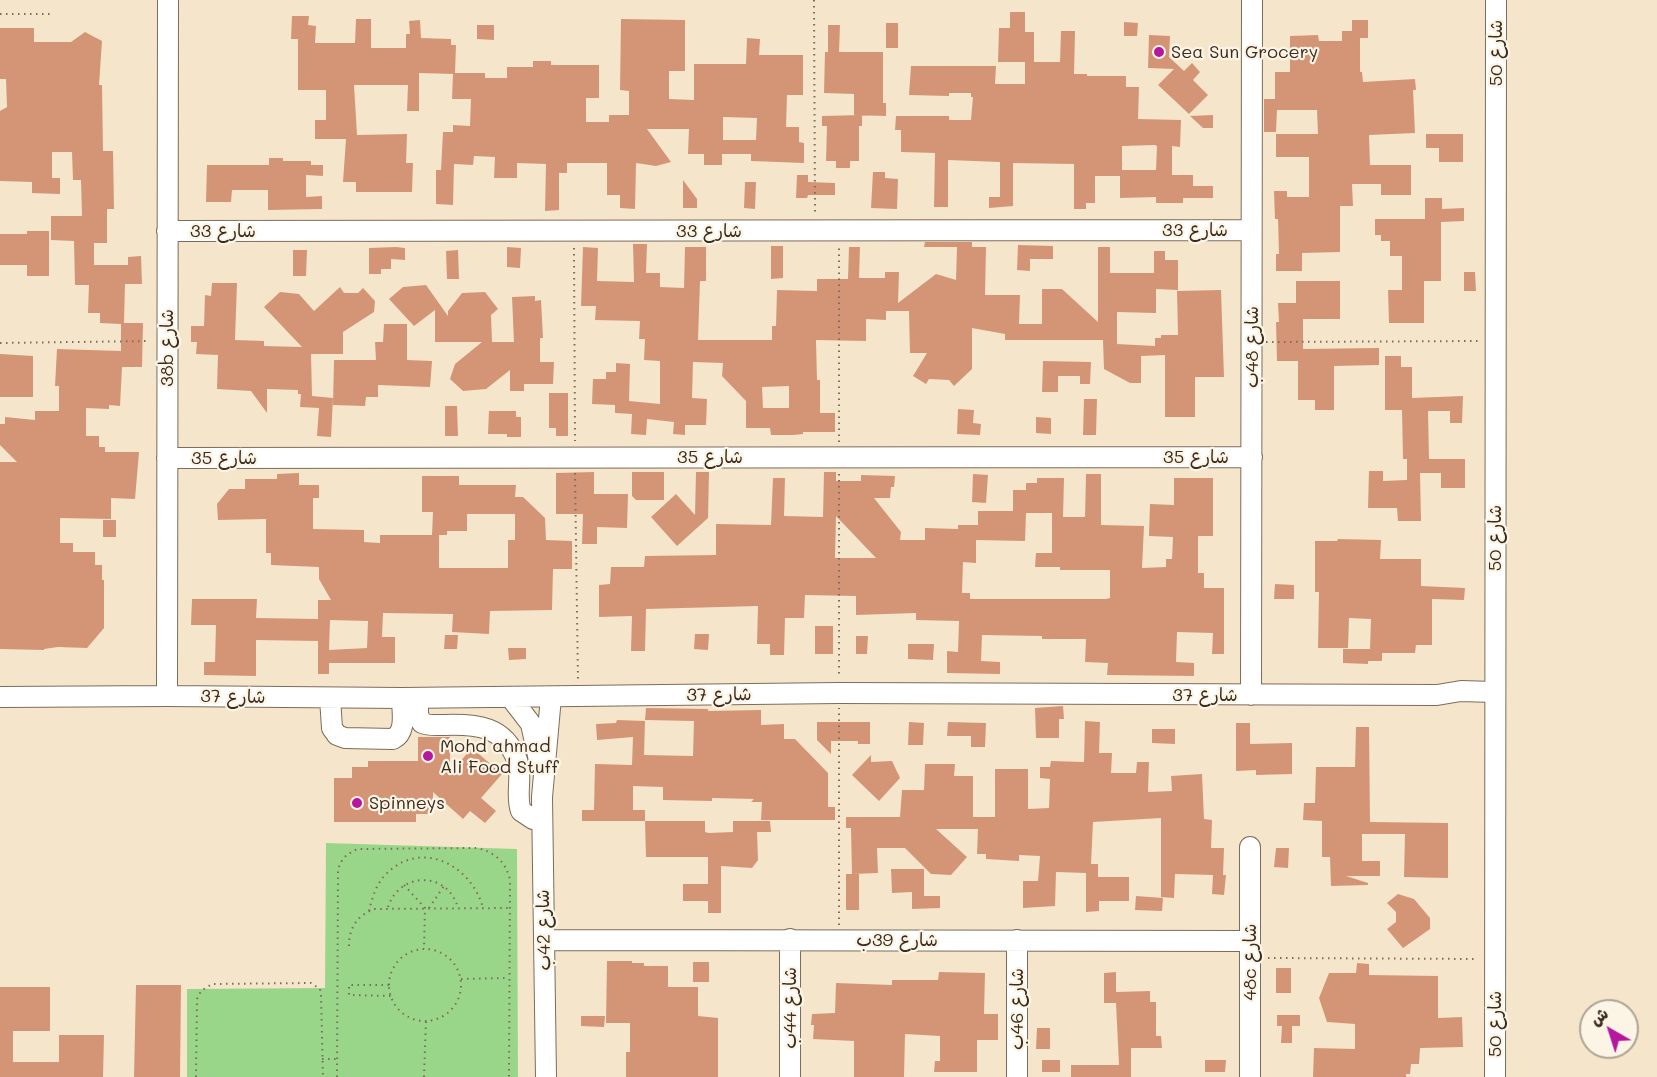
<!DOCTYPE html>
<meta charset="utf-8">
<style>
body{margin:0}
#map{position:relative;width:1657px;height:1077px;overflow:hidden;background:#f5e6cb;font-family:Mali,"Playpen Sans Arabic",sans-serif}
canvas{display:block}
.north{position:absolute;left:1579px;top:999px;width:60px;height:60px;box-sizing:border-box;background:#fcf5e5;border:2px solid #afa495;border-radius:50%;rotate:321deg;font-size:16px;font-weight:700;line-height:24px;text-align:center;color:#3b2a1e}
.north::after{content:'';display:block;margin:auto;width:21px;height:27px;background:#b5179e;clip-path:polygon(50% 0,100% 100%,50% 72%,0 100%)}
</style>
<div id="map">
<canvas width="1657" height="1077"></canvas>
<div class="north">ش</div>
</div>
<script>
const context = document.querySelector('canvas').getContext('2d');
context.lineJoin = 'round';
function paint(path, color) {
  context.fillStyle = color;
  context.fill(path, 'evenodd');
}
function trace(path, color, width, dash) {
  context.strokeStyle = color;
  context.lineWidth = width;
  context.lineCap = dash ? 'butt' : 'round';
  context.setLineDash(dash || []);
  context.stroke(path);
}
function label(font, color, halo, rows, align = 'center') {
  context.font = font + ' Mali,"Playpen Sans Arabic",sans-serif';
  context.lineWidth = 4.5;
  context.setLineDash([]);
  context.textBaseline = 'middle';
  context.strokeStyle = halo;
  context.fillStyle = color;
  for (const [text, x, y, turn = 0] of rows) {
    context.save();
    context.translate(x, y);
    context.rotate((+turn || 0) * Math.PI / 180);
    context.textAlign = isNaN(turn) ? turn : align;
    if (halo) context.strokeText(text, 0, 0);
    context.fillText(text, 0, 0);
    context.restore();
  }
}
paint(new Path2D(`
 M326 843 517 849 518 1077H187V989L325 988Z`), '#9ad68a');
paint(new Path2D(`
 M1010 12H1025V32H1034V62H1060L1061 31H1075L1074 74H1087V76H1126V87H1139L1138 119 1181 120 1180 147 1172 146V175H1193V186H1213V198H1183V203H1156V197L1120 198V176H1095V203H1086V209H1074V164L1013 163V206L989 208V197H1000V203V162L948 160V207H934L935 153 901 152V130H895L896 116H949V120H971L973 97H971V93H949V96L909 95 911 66H996L995 84H1025V62H998L999 28H1010ZM1155 145 1157 146 1156 170H1122V146Z
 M292 16H309L308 25 316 26 315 43H355L356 19H371V48H406V34H410L409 21 420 20 421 38 451 39V45H456L455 73H485V78H507V67H533V61H551V65H599V98H586V122H609V115H629V91L620 90 621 19 685 20V71H669V99L694 100V64H746L747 38 760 39 759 55H803V95H787L786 127H799V142L804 143V163L751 161V154H722V165H704V154H688L689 129H647L671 162 656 166 636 163 635 209 620 208V195H607V163H567V173H559V210L545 211 546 164 517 163V178H494L495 157 474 156 473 165 454 164 453 205 436 204V170H441L443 132H453V125L470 126 471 99H452L453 74 419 73V111H407L408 85H354L357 135 407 134 406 163H413L412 192H356V182H343L346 139H315V120H326V90H298V39H291ZM723 117 757 118 756 140H723Z
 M1352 20H1368V38H1360V72H1362L1363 82 1415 79 1416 90H1413L1415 133 1369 135 1370 165H1411V195H1381V184H1352L1353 206H1340V252L1302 253V271H1276V254H1279L1278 219H1275L1274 191H1287V197H1309V157H1276V134H1318L1317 110H1277L1276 132H1264V99H1275V72H1290V36L1318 35 1319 41H1342V31H1352Z
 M1124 22 1138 23 1137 36H1124Z
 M886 23H898V48H886Z
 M477 25H494V40L477 39Z
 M828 25H840L839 52H883V103H886V116L854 115V94L824 93 825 52H828Z
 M0 28H34V42H71L85 32 102 41 99 85H102L103 151H113L114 209H107V243H94V265H128V257L141 256 142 284H125L124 323H143L142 367H122L120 406 109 405V409L86 408V436H99V447H105V452H139L135 499 111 498V519L60 518V543H73V552H95V565H102V580H104V628L87 648 58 647 44 649V650L0 649V462H17L0 445V424H5V417L35 420V411H59V386H55L57 349 121 351V324L100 323V313H88L89 285H75L74 241 51 240V216H82L81 180H73L72 152H52V178H60V194L32 193V182L0 181V111L7 107 6 79H0Z
 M1149 35 1170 36 1169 57 1184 71 1192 63 1200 72 1193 80 1208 95 1189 114 1158 85 1174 69 1148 68Z
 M862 115V126H859V161H850V168H836V161H826L827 126H822V116Z
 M1213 115V128H1203L1190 116Z
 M1426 134H1463V162H1439V148H1426Z
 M269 158H283V161H311V165H323V176L306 175V197L322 196V209L268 210V190H232L231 202H206L207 165H269Z
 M873 172H885V178L898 179 897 209 871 208Z
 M797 175H808V182L835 183V195H808L807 198H796Z
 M683 180 697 199V208H683Z
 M745 182H756L755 209 744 208Z
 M1425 198H1442V209L1464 208V221L1441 222V281H1424V323H1389L1388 290H1402V256H1390V241H1381V235H1375V219H1425Z
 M27 231H49V276H27V265H0V234H27Z
 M925 242H972V247H986L985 295H1020L1019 324H1042V289H1062L1098 322V247H1110V273H1154V251H1165V260H1178V290L1156 289V313L1117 312V344L1155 346V338H1161V335H1178L1177 291 1221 290 1224 377H1195V417H1165V355L1141 356V383H1130L1104 369 1103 340H1005V334L972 328V369L954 386 949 380 929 379 926 384 913 376 927 353H910L909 311H886V320L866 319V341L816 340 817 380H820V413H835V432H803V434L793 435H771L770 428H746V401L722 376 723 363 693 362 692 398 707 399 706 425H685V435L673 434 674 422 647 419 646 435 631 434 632 414 615 413V405L592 404 593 379H606V372H616V363L630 364 629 401 660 404V361L644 360 645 339H639L640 321 595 320 596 306H581L583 247 598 248 597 281 634 282 633 244H647L646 273H660V287L684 288 685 247H706V281H700L698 340H772V326H776L777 290 817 291V279H848L849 247H860L859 278H885V272H899L898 303 936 274 956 280 957 247H924ZM789 386V408H763L762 387Z
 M1018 245 1053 246V259H1030V271L1017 270Z
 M771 246H783V278L771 279Z
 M396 247 405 248V260L391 259V269H381V274H369V248Z
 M507 247 521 248 520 268 507 267Z
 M293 250H307L306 276H293Z
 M458 250 459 279H447L446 251Z
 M1464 272H1475L1476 291H1464Z
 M1296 281H1340V319H1303V349L1379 348V365L1334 366V410H1315V400H1298V361H1277L1276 322H1279L1278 303H1296Z
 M212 283H237L235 340 264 341V346L302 347 264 307 280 292 299 294 314 311 340 287 344 293H358L363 288 375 301 374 312 343 332V354H311L312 396 333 398 331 437 317 436 319 408 300 407 301 394H298V390L267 389V413L251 391 217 389 218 355 196 354 197 342H191V326H204L205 295 211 296Z
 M426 285 448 316V311L462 293 485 292 498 309 491 315 492 342H514L512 297 535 296V301L541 300 543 338H540V362H554L553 384H524V391H510V370L486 389 463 391 450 379 455 364 482 342H435V310L414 326 389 299 403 287Z
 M384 324H407V360L432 361 430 387 378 385V397H366L365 406 333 405 334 360H376L375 342H383Z
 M0 354 33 356V397H0Z
 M1385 356H1401V367H1412V398L1463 396 1462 423H1450V411H1428L1429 459H1465V488H1441V473H1420L1421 521H1398L1397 508H1368L1369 471H1383V481L1407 480V459H1403L1402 410H1385Z
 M1043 361 1091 362 1090 384H1080V376H1058V392H1042Z
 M549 393H568V436H556V428H549Z
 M1084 399H1097L1096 435H1083Z
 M445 406H457L458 436H445Z
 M958 409 974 410 973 423 981 424 980 435 957 434Z
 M489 411H516V417H521V437H507V434H488Z
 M1036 417 1051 418V434L1036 433Z
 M594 472V494H628L627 528 597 527V544H582L583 514H556V473Z
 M632 472H664V500H636L632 496Z
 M696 472H709L708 518 677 546 651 517 676 494 695 515Z
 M824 472H836V481H861V475L895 476 894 487H891L890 498H874L901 532 900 540H925V528L958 529V525H978V511H1013V490H1026V483H1037V478H1064L1063 517H1085L1086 474H1101V525L1144 526 1142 568 1166 567V559H1172L1173 537 1149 536 1150 504 1174 505V478H1213V536H1198V573H1204V588H1224V654H1212L1213 633 1177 632 1176 662 1194 663V676L1107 675 1108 663 1085 662 1086 639H1042V636L982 635 981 661 1000 662V674L947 673V651L958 652 959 621 916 620V613L856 615V596L805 595 804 618H785L784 655H770V644H757L758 606 646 609 645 651H631L632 616 599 617V585L610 584 611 567H644L645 556 716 555V524L771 525 773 478H785L784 516 823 517ZM1026 513H1052V553H1036L1035 567H1060V570H1110V598L1106 599H970V593H962L963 562 976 563V540L1025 541ZM836 516 876 558H835Z
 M299 473V485H319V498H313V529L364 530V542L380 543V535H439V568H508V540H515V514H467V531H447V535H432L433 512H422V476H459V485H516L515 497H523L545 518 546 540 572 541V569H553L552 610 490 611 489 634 452 632 453 614 383 613 382 637H395V663H329V674H318V641L256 640V676L204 675V662H215L216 625H191L192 599H257L256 618 318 619V600H331L319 579V567L271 565V553H266V519L218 520 217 504 229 489H245V479H277V474ZM330 620 368 621 367 648 329 650Z
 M973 474 988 475 986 503 972 502Z
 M103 520H116V537H103Z
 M1338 539 1381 540 1380 559H1421V586L1465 588 1464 600 1432 599V645H1416L1415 653H1382V661H1368V664L1343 663V649H1370L1371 619 1349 618 1348 648H1318L1319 592H1315V541H1337Z
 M1275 584 1294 585V599H1274Z
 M815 626H833V654H815Z
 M695 634H709L708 650 694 649Z
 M445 635H458L457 649H444Z
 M856 636H868L867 654H856Z
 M908 644H934L933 660 908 659Z
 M508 648H526V659L509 660Z
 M1063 706 1064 719H1059V738H1036L1035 708Z
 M646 708 708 709V711L761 710V725L784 724V739H795L828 773V807H835V820H761L762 802H751L754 799 712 798V801L663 800V787L633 786V810H645V821H582V810H594L595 764 632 765 633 737 597 740 596 724 616 723 617 720 645 721 644 755 693 756 694 721 645 720Z
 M1085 721 1100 722 1099 753H1112L1111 773H1136L1137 762H1149L1148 792 1172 791 1171 776 1202 774 1204 819 1212 820 1211 848H1224L1223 875H1219H1226L1224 895 1212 894 1213 875 1175 874 1174 898 1161 897V818L1093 822 1091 864H1098V877H1129V901H1099V911L1086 912V873L1056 872 1055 906 1023 908V881H1038L1040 856 1019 855V861L986 859V854H977L978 829H936L967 857 951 875 931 874 905 848H877L878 873 852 874 851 828H846V817H900L902 790H924L925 764H955L954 776H973V817H995V769H1028V809L1049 808 1050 779 1040 778V767H1050L1051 761 1084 762Z
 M817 722H870V744H858V741H831V754L817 740Z
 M909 722 924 723 923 745H908Z
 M948 722 986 723 985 747H971V736H947Z
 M1236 723H1250V744L1292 743V774L1256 775V770L1236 771Z
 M1356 727H1369L1370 822 1448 823V878L1404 877 1405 834H1362V861H1380V876H1346L1368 883V885L1331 886 1330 857H1322V821L1303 820 1304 803H1315L1316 767H1355Z
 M1152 729H1175V744L1152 743Z
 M418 737H450V773L472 748 502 774 481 798 496 811 485 823 470 811 463 819 433 792V814H416V822H334V778H352V767H368V761H418Z
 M871 755V762L892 761 900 778 879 801 852 775Z
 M645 821H705V832L709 833 733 832V821H770L771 832H757L758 860 752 868 721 866V913H708V901H683V884H708V857H646Z
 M1276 848H1289L1288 868 1274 867Z
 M891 869H924V896H940V908L912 909V892L892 893Z
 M846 874H859V910H846Z
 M1398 894 1414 899 1430 918V929L1403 948 1387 929 1396 922V912L1387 903Z
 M1136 896 1163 898 1162 911 1135 910Z
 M607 961H632V963H644V966H668V987H698V1016L718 1018V1077H626V1052H630V1023H606Z
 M693 962H709V982H693Z
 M1357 963 1369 964V975L1438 976V1018L1462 1017 1463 1047 1420 1048 1419 1064H1411L1410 1074H1406V1077H1313L1314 1048 1355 1049V1024L1327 1022 1319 998 1329 973H1356Z
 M1276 968H1291V993H1276Z
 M939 972 985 973 984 1014H998V1040H977V1072H934L935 1061H940V1036L905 1034 904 1077H854V1041L813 1039 814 1025H811L812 1014 835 1013 836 983 892 985V980H938Z
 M1116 972V992L1150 991V1002H1156V1036H1161L1162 1048H1131V1077H1071V1065H1119L1116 1003H1104V973Z
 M136 985H181L180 1077H134Z
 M0 987H50V1031H13V1062H59V1035H104L103 1077H0Z
 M1277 1015H1300V1026H1292V1043H1281L1282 1026H1277Z
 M581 1016H605L604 1027 581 1026Z
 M1037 1028H1050V1049H1036Z
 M1042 1060H1060V1072H1042Z
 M1205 1060H1226L1225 1072H1205Z`), '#d49576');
const minor = new Path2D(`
 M167 231 1251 230
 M167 458 1252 457
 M1251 695 1252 0
 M167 696 168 0
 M0 697 167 696 402 698 839 693 1437 695 1461 691 1494 692
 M330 698 332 728 337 735 345 738 393 739C407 732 402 712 402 698
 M418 698V715L422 723C429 726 437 725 445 725 477 724 504 726 517 760 523 777 515 795 521 811L533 819H542
 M511 698 531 724 539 760
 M545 940 1250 941
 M1017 940V1077
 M546 1077 542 797 551 697
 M790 1077V939
 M1250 1077V847
 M1495 1077 1496 0`);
trace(minor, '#7c6c5b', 22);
trace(new Path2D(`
 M814 0 815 213
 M0 14H50
 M574 248 575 441
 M1266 342 1480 341
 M0 343 150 341
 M839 442V246
 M575 473 578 681
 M839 474V676
 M404 885 425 908 424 949
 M388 907C400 871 448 871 458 908
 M429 908 444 886
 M369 911C372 898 376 884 386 874 422 838 472 866 483 908
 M839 925V708
 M349 946C349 928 357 915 375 909L510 908
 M389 985a36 36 0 1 1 72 0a36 36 0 1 1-72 0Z
 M1268 958 1478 959
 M461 979 509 978
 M389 985H349V995L391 996
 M322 1059H337
 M196 1077 197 999 201 991 212 984 311 983 320 989 321 995 323 1077
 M337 1077 338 870C341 859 347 853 358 849L477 848C495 852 506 862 510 880L509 1077
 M424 1077 426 1021`), '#7c6c5b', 2, [1.5, 4.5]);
trace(minor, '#fff', 20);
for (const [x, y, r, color] of [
 [1159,52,6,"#b5179e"],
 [428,756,6,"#b5179e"],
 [357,803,6,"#b5179e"]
]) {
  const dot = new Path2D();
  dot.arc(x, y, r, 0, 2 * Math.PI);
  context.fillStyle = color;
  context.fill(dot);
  trace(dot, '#fcf5e5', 2);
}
label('18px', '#3b2a1e', '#fcf5e5', [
 ["Sea Sun Grocery",1171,52],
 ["Mohd ahmad",440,746],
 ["Ali Food Stuff",440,767],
 ["Spinneys",369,803]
], 'left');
label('18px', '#3b2a1e', '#fcf5e5', [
 ["شارع 50",1496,53,-90],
 ["شارع 33",1195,230],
 ["شارع 33",223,231],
 ["شارع 33",709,231],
 ["شارع 48ب",1252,347,-90],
 ["38b شارع",167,348,-90],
 ["شارع 35",710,457],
 ["شارع 35",1196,457],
 ["شارع 35",224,458],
 ["شارع 50",1495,538,-90],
 ["شارع 37",719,695,-1],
 ["شارع 37",1205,695],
 ["شارع 37",233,697,1],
 ["شارع 42ب",544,930,-91],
 ["شارع 39ب",897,940],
 ["48c شارع",1250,962,-90],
 ["شارع 44ب",790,1008,-90],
 ["شارع 46ب",1017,1009,-90],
 ["شارع 50",1495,1024,-90]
]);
</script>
